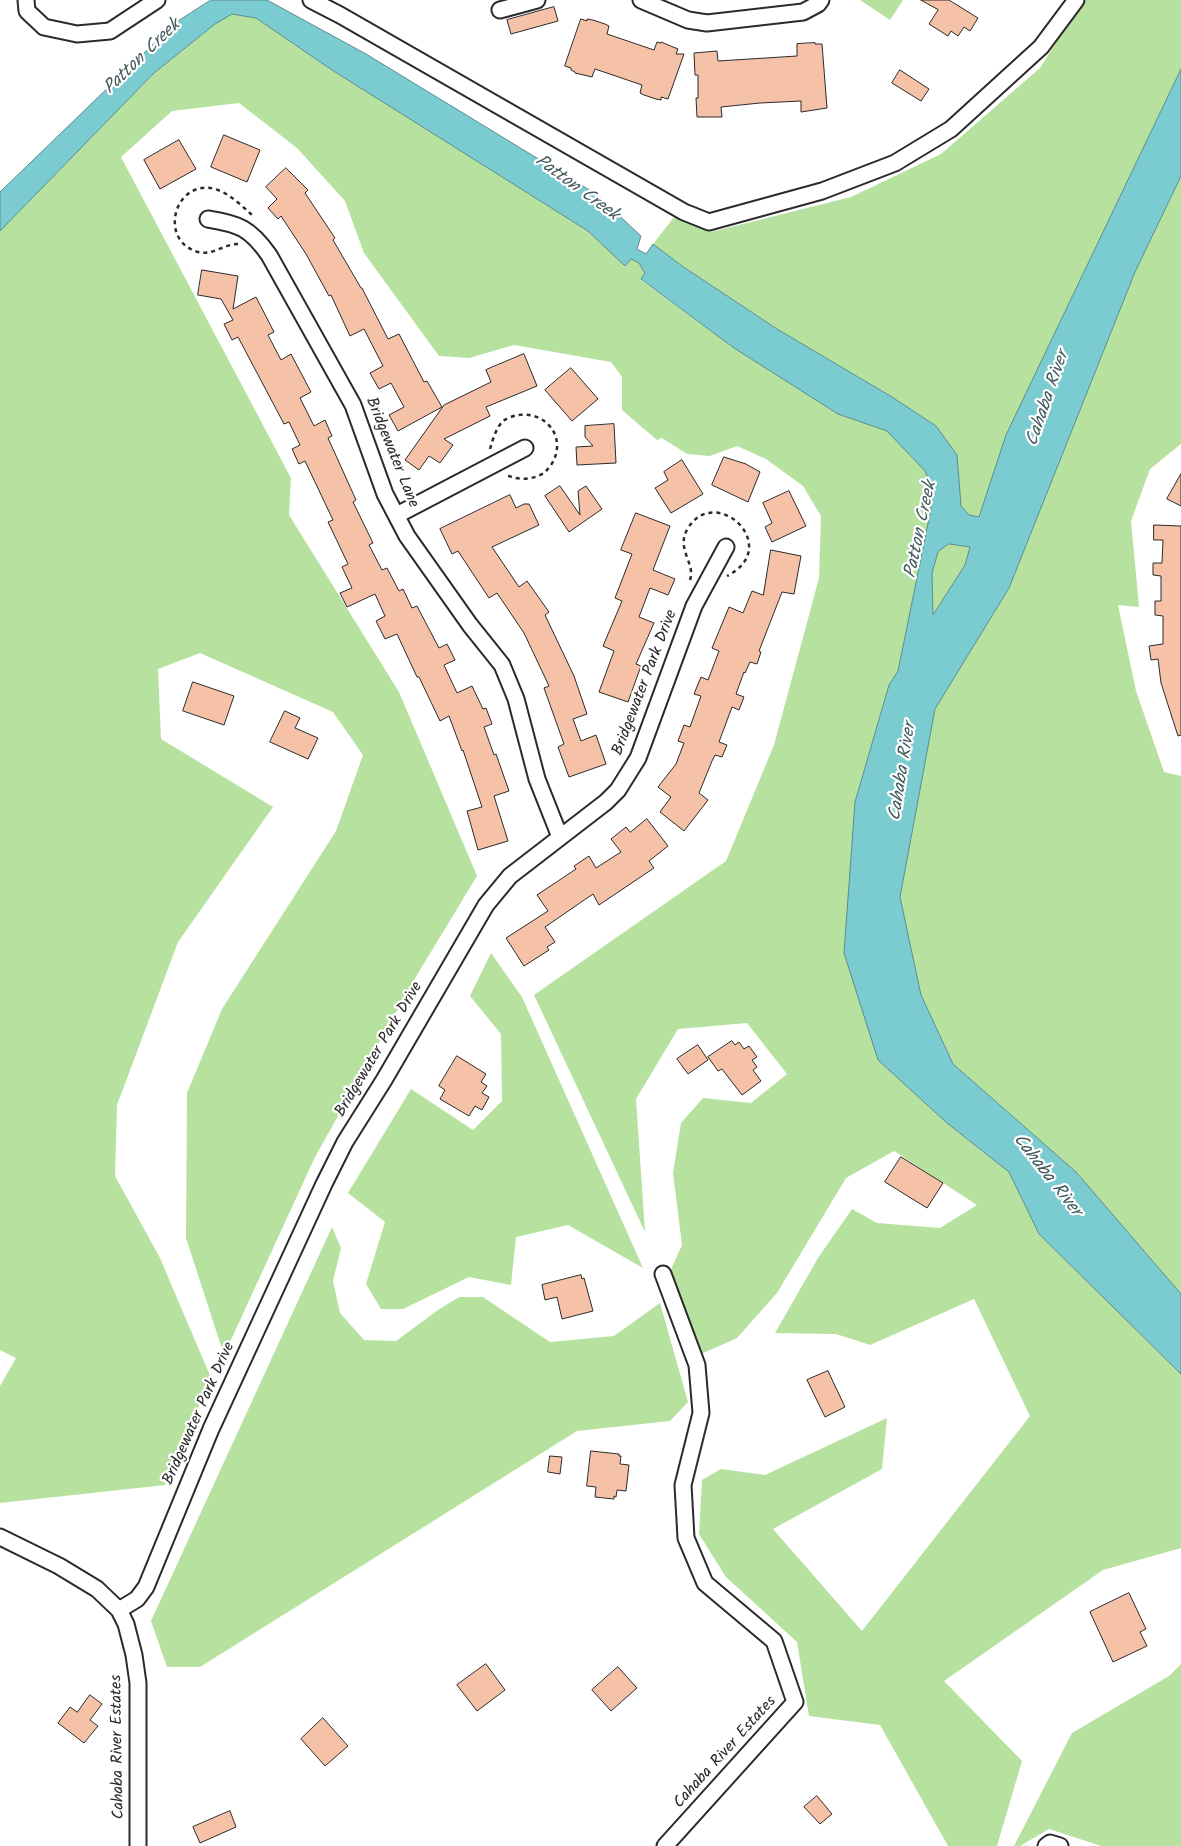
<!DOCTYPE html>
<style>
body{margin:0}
canvas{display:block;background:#fff}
</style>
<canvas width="1181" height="1846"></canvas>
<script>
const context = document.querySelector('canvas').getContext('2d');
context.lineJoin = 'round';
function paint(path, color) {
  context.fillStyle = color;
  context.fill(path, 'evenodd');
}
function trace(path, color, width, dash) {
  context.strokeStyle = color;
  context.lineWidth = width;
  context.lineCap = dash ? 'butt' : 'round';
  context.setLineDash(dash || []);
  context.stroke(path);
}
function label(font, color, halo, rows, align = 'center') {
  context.font = font + ' Kalam,sans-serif';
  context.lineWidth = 4.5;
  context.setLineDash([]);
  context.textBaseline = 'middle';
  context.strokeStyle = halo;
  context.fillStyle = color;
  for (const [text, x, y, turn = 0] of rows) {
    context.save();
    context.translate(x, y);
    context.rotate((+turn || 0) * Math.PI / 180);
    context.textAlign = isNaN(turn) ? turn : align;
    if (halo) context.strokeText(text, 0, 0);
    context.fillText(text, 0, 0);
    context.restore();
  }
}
paint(new Path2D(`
 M860 0H903L890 20Z
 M1083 0H1181V69L1006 435 980 517 969 515 961 506 958 489 936 426 892 397 777 329 682 266 653 244 675 216 711 232 851 197 941 154 1040 68Z
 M232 14 256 18 332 70 588 231 625 265 631 259 639 263 645 273 641 280 734 348 838 414 887 430 925 471 934 494 898 671 889 685 855 802 879 1060 947 1123 1009 1172 1039 1234 1181 1374V1548L1103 1570 944 1681 1022 1761 997 1846H948L880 1725 809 1716 797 1642 726 1577 699 1534 702 1480 721 1469 765 1475 887 1418 882 1469 773 1529 862 1631 1030 1416 974 1299 870 1345 836 1334 775 1333 818 1258 852 1209 877 1223 940 1228 977 1205 894 1151 846 1178 777 1293 737 1338 699 1355 668 1276 682 1245 673 1173 681 1123 703 1098 751 1103 787 1074 747 1023 678 1029 636 1099 645 1232 534 995 726 861 774 745 819 578 821 516 803 486 766 459 737 446 710 456 687 454 662 438 657 440 622 410V377L611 362 514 345 469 358 439 356 364 253 345 201 297 148 239 103 172 111 121 157 291 478 289 515 399 692 477 876 417 975 315 1157 224 1355 186 1238 187 1093 222 1009 336 831 363 755 333 712 200 653 158 669 161 739 273 807 178 942 117 1105 115 1176 160 1258 211 1378 165 1485 0 1503V1386L16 1358 0 1350V231L154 73 215 24Z
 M1181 176V444L1150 469 1131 521 1139 607 1118 605 1136 691 1164 772 1181 776V1294L1076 1172 953 1064 921 995 900 897 935 709 1009 588 1135 272Z
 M949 544 970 547 965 565 933 616 932 573 938 552Z
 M491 953 522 997 643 1268 568 1225 516 1237 511 1285 469 1277 403 1309H381L366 1284 385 1222 348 1193 411 1089 473 1130 502 1101 501 1034 470 996Z
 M332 1227 341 1248 333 1281 340 1313 364 1340 396 1341 438 1310 459 1297H483L550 1342 614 1336 660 1303 688 1402 670 1421 577 1431 200 1667H167L151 1621Z
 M1181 1664V1846H1101L1049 1829 1020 1846H1014L1072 1733 1169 1676Z`), '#b7e19e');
const water = new Path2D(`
 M211 0H267L366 54 596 194 641 236 637 249 646 254 653 244 682 266 777 329 892 397 936 426 957 455 961 506 969 515 979 517 1006 435 1181 69V176L1135 272 1009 588 935 709 900 897 921 995 953 1064 1076 1172 1181 1294V1374L1039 1234 1009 1172 947 1123 878 1060 844 953 855 802 889 685 898 671 934 494 925 471 887 431 838 414 734 348 641 279 645 273 639 263 631 259 625 266 588 231 332 70 256 18 232 14 215 24 154 73 0 231V192L175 23ZM949 544 970 547 965 565 933 615 932 573 938 552Z`);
paint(water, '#7accd1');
trace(water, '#5a8c8f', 1);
const building = new Path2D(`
 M921 0H949L978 18 970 31 964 27 958 36 951 31 948 36 929 24 938 10Z
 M554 7 558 21 511 34 507 20Z
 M581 19 587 21V19L593 20 605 24 609 26 607 34 654 50 657 42 661 43V42L678 49 676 54H684L668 99 661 97V100L656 99 644 95 640 93 642 85 595 69 592 77 588 76 575 73V72L571 70V68L565 66Z
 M815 43V44H822L827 108 801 112V101L760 103 721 107 722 117H697L696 98H698V75H695L694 53 717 51 718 61 797 56V44Z
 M900 70 929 89 921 101 892 83Z
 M224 135 260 150 247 182 211 167Z
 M179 140 196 169 160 189 144 160Z
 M286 168 308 190 305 193 335 238 333 240 361 288H362L388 339 399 334 424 382 427 381 442 407 398 431 389 415 404 407 391 383 379 389 370 373 383 366 364 329 350 336 331 295 329 296 306 254 281 216 278 219 268 208 277 199 266 187Z
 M202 270 238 276 233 309 256 297 274 332 268 335 281 360 291 354 311 392 300 398 314 426 325 420 332 436 328 438 356 500 353 502 373 543 369 545 382 570 387 568 399 591 403 589 412 608 417 606 439 648 447 644 455 660 444 665 457 693 472 686 483 709 486 708 492 724 484 727 494 755 496 754 509 791 494 796 508 841 478 850 467 811 482 807 463 750 462 751 449 716 440 721 419 677H417L397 634 385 639 376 621 385 616 375 594 347 607 340 593 352 588 342 567 348 564 328 522 333 520 305 461 299 464 292 449 300 445 289 422 284 424 238 337 232 340 224 324 233 320 221 299 198 295Z
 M524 354 537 386 486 407 490 416 444 439 453 445 440 463 429 456 419 470 405 460 444 405 491 382 486 370Z
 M571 368 598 399 572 421 545 390Z
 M614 424 616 463 577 465 576 447 593 446 585 437V426Z
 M724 457 746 464 760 472 748 502 712 485Z
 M682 460 703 494 671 513 655 488 668 480 664 472Z
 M1181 474V506L1167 499Z
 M560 486 580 515 578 491 586 486 602 509 569 532 545 496Z
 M789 491 806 526 772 542 765 527 772 523 763 503Z
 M510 495 516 508 524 504H529L539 525 492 547 519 587 527 581 549 612 545 615 574 676 587 714 573 719 581 741 596 735 606 764 569 777 558 747 564 744 544 688 549 686 524 633 497 593 489 598 458 551 452 554 440 529Z
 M636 513 670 526 653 570 675 579 668 595 650 588 639 617 654 623 636 664 641 666 628 702 599 692 614 651 603 646 622 601 615 598 632 554 621 550Z
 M1154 525 1181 526V735L1178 736 1161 683 1158 659 1151 660 1149 646 1163 644V616L1155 615V601H1161V576L1153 575V563H1162L1163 540H1154Z
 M771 550 801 556 794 594 782 592 759 651 761 652 757 664 750 662 745 673 744 672 736 694 744 697 739 710 732 707 719 742 727 745 722 757 715 755 712 761 699 793 708 800 684 831 660 812 671 797 658 787 676 764 684 743 678 741 684 725 690 727 701 696 694 694 701 677 708 680 719 651 712 648 729 607 743 613 752 591 763 595Z
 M193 682 234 696 224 725 183 711Z
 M285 711 300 718 295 728 318 738 308 759 270 742Z
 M647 819 668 846 649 861 654 868 599 905 593 894 545 927 555 942 547 947 549 950 524 966 506 938 548 911 537 895 576 869 574 866 589 856 596 868 621 852 611 839 626 827 630 832Z
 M732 1041 735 1045 739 1042 744 1049 749 1046 757 1057 752 1060 757 1067 753 1070 761 1081 742 1095 722 1069 718 1071 708 1057Z
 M698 1045 708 1060 688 1074 677 1059Z
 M457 1056 486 1074 481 1082 487 1086 482 1093 489 1097 482 1110 475 1106 469 1116 440 1099 445 1090 439 1086Z
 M901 1157 943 1183 927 1208 885 1182Z
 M581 1275 582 1279 584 1278 593 1311 562 1319 557 1297 545 1300 542 1285Z
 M828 1371 845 1407 825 1417 807 1380Z
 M591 1451 619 1454V1456H621L620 1464 629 1465 626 1491 617 1490 616 1497 614 1496V1499L595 1497 596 1487 587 1486Z
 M550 1456 562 1457 560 1474 548 1472Z
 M1129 1593 1146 1629 1140 1632 1147 1646 1113 1662 1090 1612Z
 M486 1664 505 1690 477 1711 457 1685Z
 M618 1667 637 1688 611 1711 592 1690Z
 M90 1695 102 1704 90 1720 98 1726 84 1743 58 1723 70 1707 77 1712Z
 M323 1718 348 1746 325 1766 301 1739Z
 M817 1796 832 1814 820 1824 804 1807Z
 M230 1811 236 1827 200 1843 193 1827Z`);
paint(building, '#f5c1a7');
trace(building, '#2b2b2b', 1);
const minor = new Path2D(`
 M26 0 27 11 44 27 77 34 110 31 157 0
 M311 0 340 15 684 212 709 222 822 191 895 163 951 129 1041 47 1076 0
 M641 0 688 20 707 23 803 12 818 4 821 0
 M500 10 537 0
 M208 219C239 224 250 228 269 255L353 405 385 494 407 536 470 625 502 665 516 699 537 779 560 837
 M397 515 525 448
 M663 1274 697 1365 701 1413 683 1485 686 1538 705 1583 774 1641 795 1702 665 1846
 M0 1537 59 1566 97 1589 119 1610 126 1624 134 1655 138 1683V1846
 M119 1610 137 1599 146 1587 211 1429 324 1184 345 1142 384 1080 486 905 510 876 606 802 618 790 638 758 694 606 726 547
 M1046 1846 1050 1843 1060 1846`);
trace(minor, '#2b2b2b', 19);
trace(new Path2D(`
 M238 244C224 244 212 256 198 252 156 240 176 175 218 190 231 195 242 206 252 215
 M490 449C493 439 496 428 503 421 507 418 513 416 518 415 547 411 568 439 551 465 548 469 545 473 540 475 530 480 517 480 507 475
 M690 580C696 563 675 549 688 528 716 483 784 547 727 576`), '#2b2b2b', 2.5, [4, 4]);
trace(minor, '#fff', 15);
label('16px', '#2b2b2b', '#fff', [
 ["Bridgewater Lane",391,453,68],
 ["Bridgewater Park Drive",646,683,-69],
 ["Bridgewater Park Drive",380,1050,-59],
 ["Bridgewater Park Drive",200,1414,-66],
 ["Cahaba River Estates",119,1747,-91],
 ["Cahaba River Estates",726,1753,-48]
]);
label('italic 18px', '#435b5d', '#fff', [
 ["Patton Creek",143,58,-44],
 ["Patton Creek",576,189,36],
 ["Cahaba River",1049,399,-71],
 ["Patton Creek",922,530,-78],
 ["Cahaba River",904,772,-81],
 ["Cahaba River",1046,1176,52]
]);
</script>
